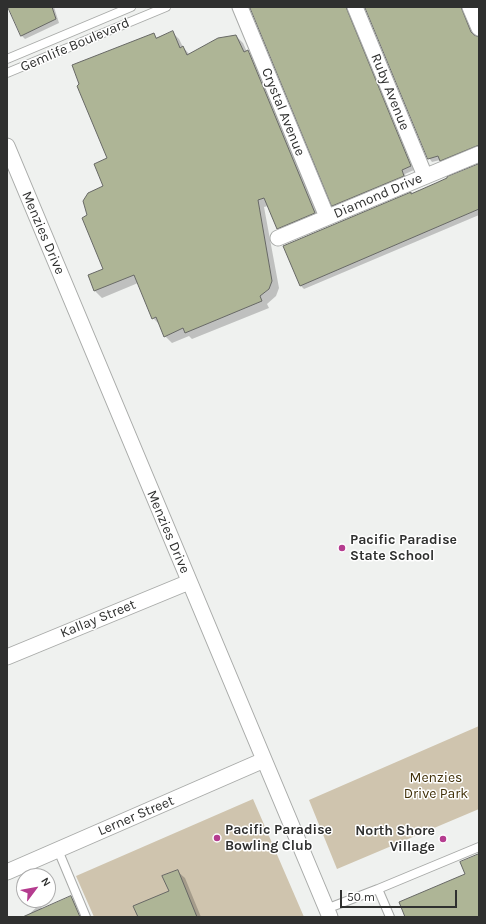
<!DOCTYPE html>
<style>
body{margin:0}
#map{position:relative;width:486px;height:924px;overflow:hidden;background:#eff1ef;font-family:Karla,sans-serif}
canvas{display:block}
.frame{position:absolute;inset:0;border:8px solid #2f302f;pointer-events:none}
.north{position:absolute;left:16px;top:868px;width:40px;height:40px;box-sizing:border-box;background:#fff;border:1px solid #acacac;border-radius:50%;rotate:58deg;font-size:11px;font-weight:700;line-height:16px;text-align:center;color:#2f302f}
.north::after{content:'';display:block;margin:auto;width:14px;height:18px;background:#b53c8f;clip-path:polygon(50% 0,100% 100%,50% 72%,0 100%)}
.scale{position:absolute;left:340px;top:890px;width:117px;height:18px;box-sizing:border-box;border:2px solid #2f302f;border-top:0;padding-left:5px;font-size:12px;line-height:14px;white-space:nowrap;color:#2f302f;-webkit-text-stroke:3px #fff;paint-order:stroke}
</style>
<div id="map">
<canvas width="486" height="924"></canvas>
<div class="frame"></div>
<div class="north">N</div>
<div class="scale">50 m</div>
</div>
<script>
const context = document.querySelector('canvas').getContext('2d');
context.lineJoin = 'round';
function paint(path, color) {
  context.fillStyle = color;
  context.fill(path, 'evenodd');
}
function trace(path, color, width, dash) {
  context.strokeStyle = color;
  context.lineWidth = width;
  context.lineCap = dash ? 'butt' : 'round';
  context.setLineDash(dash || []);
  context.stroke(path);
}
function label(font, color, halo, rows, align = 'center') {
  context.font = font + ' Karla,sans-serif';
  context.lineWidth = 3;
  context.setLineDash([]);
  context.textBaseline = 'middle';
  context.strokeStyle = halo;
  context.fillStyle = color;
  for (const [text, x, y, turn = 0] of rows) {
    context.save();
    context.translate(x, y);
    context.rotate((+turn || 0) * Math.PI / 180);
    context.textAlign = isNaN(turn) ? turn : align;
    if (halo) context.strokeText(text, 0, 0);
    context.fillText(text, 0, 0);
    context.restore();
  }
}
paint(new Path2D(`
 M479 726V809L337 869 309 800Z
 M253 799 304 917H94L76 876Z`), '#cfc4ae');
paint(new Path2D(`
 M9 7H54L59 23 25 39 21 35Z
 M251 7H351L350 11V15L414 170 405 174 407 180 337 209 333 205Z
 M366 7H466L465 10V15L476 37 479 38V150L445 164 440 160 432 162 429 158Z
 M172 32 179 39 183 47 190 55 236 36 243 43 247 52 248 51 255 58 322 220 284 235 277 228 268 206 264 207 279 288 276 296 267 304 269 308 192 339 189 336 172 343 165 336 160 325 153 318 138 283 102 298 95 291 89 276 105 269 89 215 104 187 108 159 154 35 157 38Z
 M479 165V215L304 289 300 285 411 195Z
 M177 871 185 878 201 917H139L170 892Z
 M71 897 75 901 81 917H26L39 905 43 909Z`), '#0003');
const building = new Path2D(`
 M8 7H52L56 19 21 36Z
 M250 7H346L411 166 402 170 404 176 332 206Z
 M365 7H461L471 32 474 35 479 37V145L440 161 438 156 428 159Z
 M173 31 180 48 183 46 187 55 218 38 236 35 244 52 248 50 315 213 277 229 264 198 258 200 272 281 269 289 260 296 262 301 185 333 183 328 164 337 156 317 152 319 134 275 94 291 88 275 103 269 82 218 87 215 83 201 88 193 103 186 94 164 107 158 77 86 79 84 72 65 154 33 156 38Z
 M479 164V209L300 286 283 246 411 192V194L436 183 447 178V177Z
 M479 854V917H405L399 902 465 874 460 862Z
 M178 870 197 917H138L133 906 169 891 162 876Z
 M71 896 80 917H23Z`);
paint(building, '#aeb596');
trace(building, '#676865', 1);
const service = new Path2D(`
 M7 59 131 7
 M7 73 166 7
 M58 850 86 917
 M378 889 390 917
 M326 909 378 889 479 847`);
const minor = new Path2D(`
 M240 7 327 217
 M355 7 425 176
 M470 7 479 28
 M7 146 330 917
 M278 238 479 154
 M7 657 189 582
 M7 872 264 760`);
trace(service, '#a9aba9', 10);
trace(minor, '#a9aba9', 17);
trace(service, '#fff', 8);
trace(minor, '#fff', 15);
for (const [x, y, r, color] of [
 [342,548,4,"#b53c8f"],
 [217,838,4,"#b53c8f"],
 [443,839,4,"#b53c8f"]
]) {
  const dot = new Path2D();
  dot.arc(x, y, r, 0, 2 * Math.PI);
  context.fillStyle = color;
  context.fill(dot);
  trace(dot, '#fff', 1.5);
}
label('14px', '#2f302f', '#fff', [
 ["Gemlife Boulevard",75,45,-23],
 ["Ruby Avenue",390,92,68],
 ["Crystal Avenue",283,112,68],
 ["Diamond Drive",378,196,-23],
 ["Menzies Drive",43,233,67],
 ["Menzies Drive",168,532,67],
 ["Kallay Street",98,619,-22],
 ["Lerner Street",136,816,-23]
]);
label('bold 14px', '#2f302f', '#fff', [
 ["Pacific Paradise",350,540],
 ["State School",350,556],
 ["Pacific Paradise",225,830],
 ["Bowling Club",225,846],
 ["North Shore",435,831,"right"],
 ["Village",435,847,"right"]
], 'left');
label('14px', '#413008', '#fff', [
 ["Menzies",436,778],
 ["Drive Park",436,794]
]);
</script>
